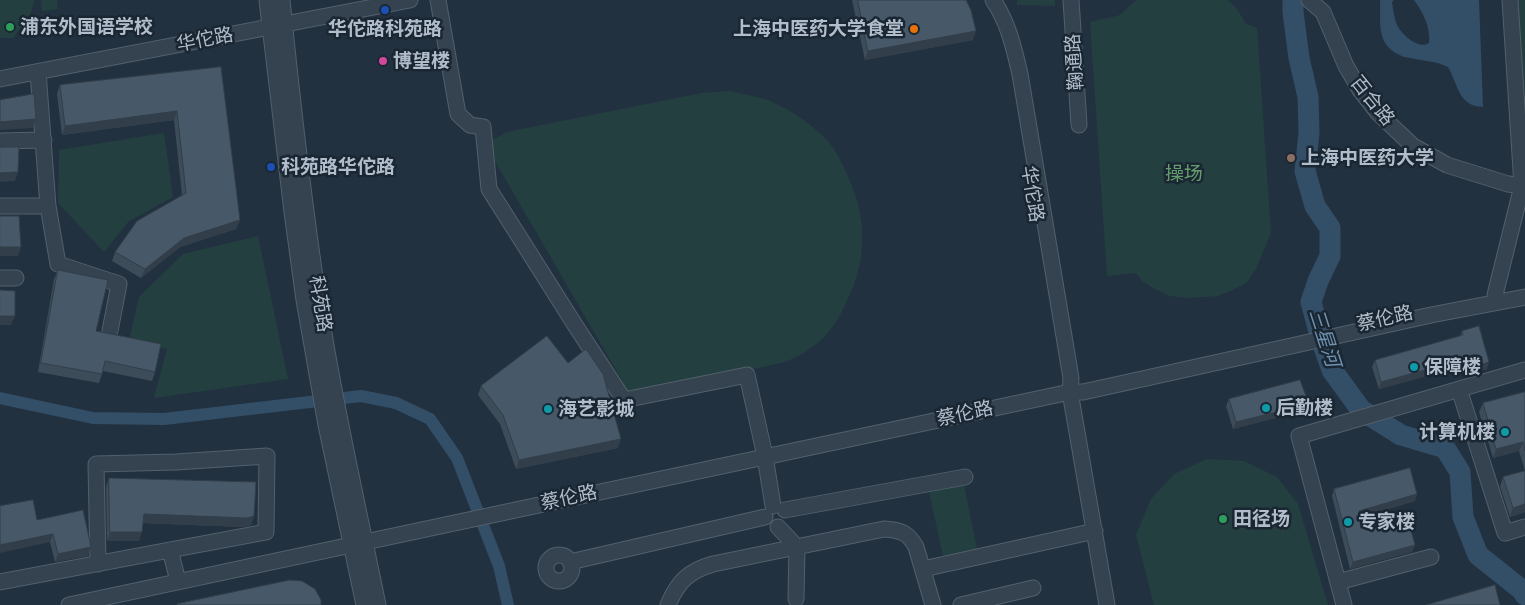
<!DOCTYPE html>
<meta charset="utf-8">
<style>
body{margin:0}
canvas{display:block;background:#21313f}
</style>
<canvas width="1525" height="605"></canvas>
<script>
const context = document.querySelector('canvas').getContext('2d');
context.lineJoin = 'round';
function paint(path, color) {
  context.fillStyle = color;
  context.fill(path, 'evenodd');
}
function trace(path, color, width, dash) {
  context.strokeStyle = color;
  context.lineWidth = width;
  context.lineCap = dash ? 'butt' : 'round';
  context.setLineDash(dash || []);
  context.stroke(path);
}
function label(font, color, halo, rows, align = 'center') {
  context.font = font + ' Cabin,"Noto Sans SC",sans-serif';
  context.lineWidth = 5;
  context.setLineDash([]);
  context.textBaseline = 'middle';
  context.strokeStyle = halo;
  context.fillStyle = color;
  for (const [text, x, y, turn = 0] of rows) {
    context.save();
    context.translate(x, y);
    context.rotate((+turn || 0) * Math.PI / 180);
    context.textAlign = isNaN(turn) ? turn : align;
    if (halo) context.strokeText(text, 0, 0);
    context.fillText(text, 0, 0);
    context.restore();
  }
}
paint(new Path2D(`
 M0 0H35L29 17 13 38H0Z
 M41 0H57L58 9 42 11Z
 M1017 0H1055V6L1017 5Z
 M1136 0H1227C1235 5 1241 14 1245 23L1257 28 1271 233 1256 269 1247 282 1233 290 1217 296 1188 298 1170 296 1155 289 1142 281 1136 273 1107 276 1090 22 1120 15Z
 M1517 0H1525V134Z
 M729 91C742 94 757 96 770 101 791 110 813 125 829 142 836 151 841 161 846 172 868 217 868 262 844 307 839 318 832 329 823 338 812 349 799 356 785 362L631 396 485 144 507 132 702 93Z
 M164 133 173 197 129 221 104 252 58 203 59 150Z
 M258 236 288 379 154 398 167 349 129 341 139 297 183 254Z
 M1207 459 1244 461 1277 477 1298 504 1328 605H1154L1136 535 1151 499 1174 474Z
 M964 485 977 549 943 556 929 492Z`), '#233f40');
paint(new Path2D(`
 M1380 0H1394L1392 2C1393 9 1394 18 1397 25 1402 35 1419 50 1429 43 1431 28 1423 12 1414 0H1479L1483 107C1458 106 1458 84 1448 67L1438 63 1404 57C1375 46 1381 25 1380 0Z`), '#334e67');
trace(new Path2D(`
 M0 398 93 418 164 419 361 396 396 403 430 419 457 458 499 566 508 605`), '#334e67', 12);
trace(new Path2D(`
 M1293 0V12L1299 58 1308 97 1309 133 1305 171 1315 206 1330 228V256L1318 281 1311 302 1321 339 1332 370 1361 410 1401 435 1445 448 1460 472 1463 517 1478 555 1522 590 1525 595`), '#334e67', 21);
const minor = new Path2D(`
 M267 0 292 212 304 300 326 425 364 605
 M282 0C292 99 303 198 318 297 334 400 357 503 378 605
 M438 0 458 114 470 125 483 127 489 189 575 325 624 400 747 375 765 456 773 506
 M993 0C1008 22 1014 48 1020 74L1071 378 1070 392 1107 605
 M1071 0 1079 125
 M1309 0 1323 12 1346 66 1360 90 1378 113 1413 146 1447 165 1508 184 1525 186
 M38 72 48 206 58 264 119 284 110 331
 M0 79 410 0
 M0 141 44 140
 M0 206H48
 M0 278H16
 M1495 295 1522 186 1510 0
 M1459 389 1505 533 1525 527
 M785 510 965 477
 M778 527 797 547 796 599
 M170 550 178 581
 M546 568a13 13 0 1 1 26 0a13 13 0 1 1-26 0Z
 M570 562 765 517
 M923 569 1095 531
 M0 582 266 532 267 456 176 462 96 464 98 564
 M1338 582 1431 557
 M69 605 1070 392H1083L1115 385 1431 315 1525 297
 M668 605C678 581 689 571 713 564L884 529C900 530 908 532 916 547L933 605
 M961 605 1033 588
 M1344 605 1299 436 1525 370`);
trace(minor, '#53606c', 17);
trace(minor, '#35424f', 15);
paint(new Path2D(`
 M852 0H966L973 40 865 60Z
 M221 67 240 220 236 229 180 247 141 278 112 261 115 252 182 195 174 120 62 135 57 94 60 85Z
 M58 270 96 331 155 372 152 381 103 371 99 383 38 372 54 279Z
 M1462 331 1487 369 1469 374 1467 365 1379 389 1372 367 1375 360 1460 336Z
 M481 386 618 448 516 469 500 424 478 395Z
 M1525 392V512L1510 517 1500 486 1503 477 1525 471 1519 451 1493 458 1479 412 1483 403Z
 M1229 399 1309 404 1306 410 1233 429 1226 406Z
 M109 478 254 516 251 525 244 527 143 523 139 541H107L106 487Z
 M1334 489 1415 501 1361 517 1365 530 1412 552 1350 569 1332 496Z
 M37 520 88 556 55 562 50 542Z`), '#3d4c59');
paint(new Path2D(`
 M976 31 973 40 865 60 868 51Z
 M177 111 174 120 62 135 65 126Z
 M36 119 33 128 0 130V122Z
 M18 172 15 181 0 182V173Z
 M240 220 236 229 180 247 141 278 145 269 184 238Z
 M0 247H21L18 256H0Z
 M0 316H15L11 325H0Z
 M1469 358 1467 365 1379 389 1381 382Z
 M1489 362 1487 369 1469 374 1472 368Z
 M1309 404 1306 410 1233 429 1236 422Z
 M621 439 618 448 516 469 519 460Z
 M1523 442 1519 451 1493 458 1496 449Z
 M1417 494 1415 501 1357 518 1359 511Z
 M1525 504V512L1510 517 1513 508Z
 M144 514 254 516 251 525 244 527 140 523Z
 M110 532H142L139 541H107Z
 M53 534 50 542 0 553V545Z
 M1415 545 1412 552 1350 569 1353 562Z
 M91 547 88 556 55 562 58 554Z`), '#323e49');
const building = new Path2D(`
 M858 0H966L971 10 976 31 868 51Z
 M221 67 240 220 184 238 145 269 115 252 137 221 186 193 177 111 65 126 60 85Z
 M34 94 36 119 0 122V100Z
 M0 147H19L18 172 0 173Z
 M0 216H19L21 247H0Z
 M58 270 108 280 96 331 161 344 155 372 105 361 102 374 41 363Z
 M0 290 15 291V316H0Z
 M1479 326 1489 362 1472 368 1469 358 1381 382 1375 360 1463 335 1462 331Z
 M547 336 568 363 586 349 603 374 621 439 519 460 503 415 481 386Z
 M1300 380 1309 404 1236 422 1229 399Z
 M1525 392V451L1523 442 1496 449 1483 403Z
 M1410 468 1417 494 1359 511 1365 530 1408 519 1415 545 1353 562 1334 489Z
 M1525 471V504L1513 508 1503 477Z
 M109 478 256 482 254 516 247 518 144 514 142 532H110Z
 M33 500 37 520 83 510 91 547 58 554 53 534 0 545V506Z
 M290 580 302 581 315 589 321 600V605H177V604Z
 M1495 585 1500 605H1426Z`);
paint(building, '#475868');
trace(building, '#323e49', 1);
for (const [x, y, r, color] of [
 [385,10,5,"#1a4fb4"],
 [10,27,5,"#2e9e5b"],
 [914,29,5,"#e8710a"],
 [383,61,5,"#d1479c"],
 [1291,158,5,"#8d6e63"],
 [271,167,5,"#1a4fb4"],
 [1414,367,5,"#0f9aa8"],
 [1266,408,5,"#0f9aa8"],
 [548,409,5,"#0f9aa8"],
 [1505,432,5,"#0f9aa8"],
 [1223,519,5,"#2e9e5b"],
 [1348,522,5,"#0f9aa8"]
]) {
  const dot = new Path2D();
  dot.arc(x, y, r, 0, 2 * Math.PI);
  context.fillStyle = color;
  context.fill(dot);
  trace(dot, '#1a2733', 2);
}
label('bold 19px', '#b1bdca', '#1a2733', [
 ["浦东外国语学校",20,27],
 ["华佗路科苑路",385,29,"center"],
 ["上海中医药大学食堂",904,29,"right"],
 ["博望楼",393,61],
 ["上海中医药大学",1301,158],
 ["科苑路华佗路",281,167],
 ["保障楼",1424,367],
 ["后勤楼",1276,408],
 ["海艺影城",558,409],
 ["计算机楼",1495,432,"right"],
 ["田径场",1233,519],
 ["专家楼",1358,522]
], 'left');
label('19px', '#b1bdca', '#1a2733', [
 ["华佗路",205,40,-11],
 ["鞠通路",1075,62,-94],
 ["百合路",1372,101,51],
 ["华佗路",1032,194,81],
 ["科苑路",320,304,81],
 ["蔡伦路",1385,319,-13],
 ["蔡伦路",965,414,-12],
 ["蔡伦路",569,498,-12]
]);
label('19px', '#669d6d', '#1a2733', [
 ["操场",1184,174]
]);
label('italic 20px', '#6f91b0', '#1a2733', [
 ["三星河",1324,338,72]
]);
</script>
